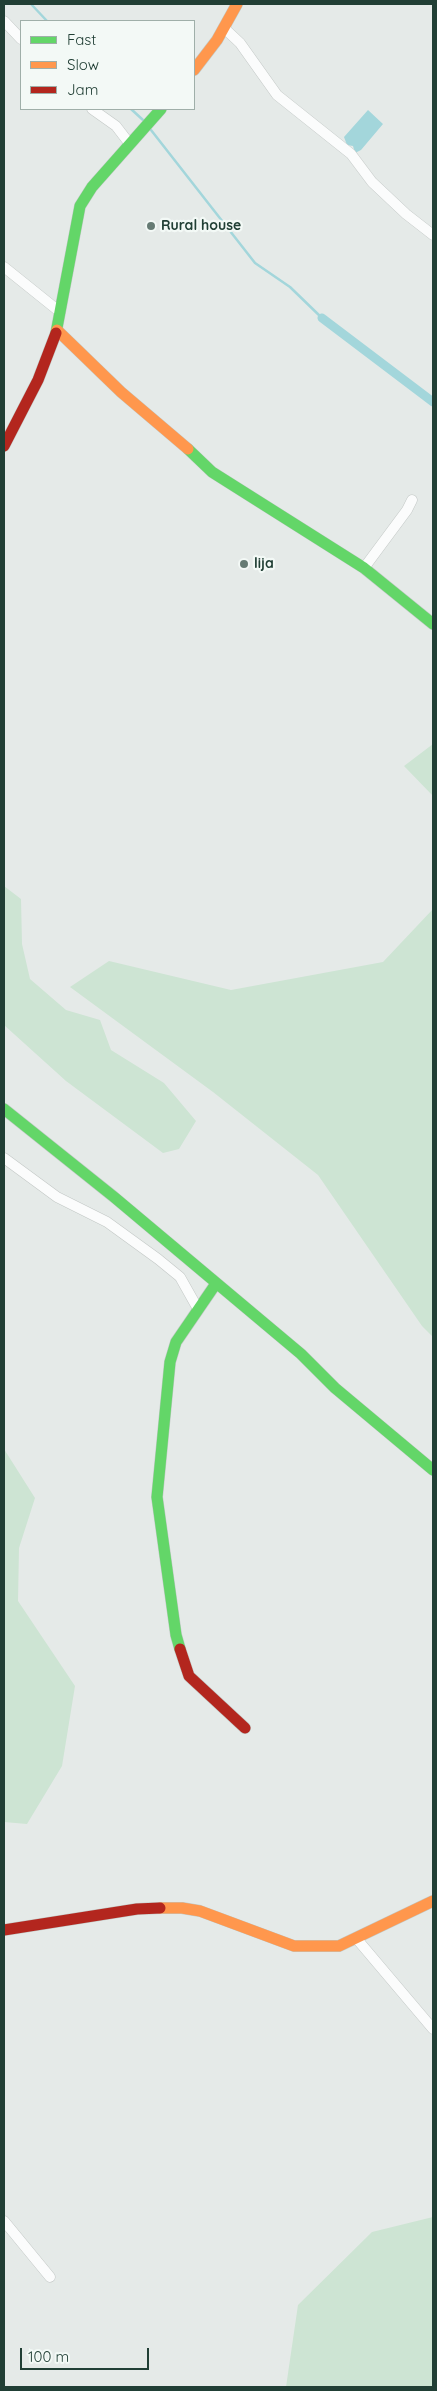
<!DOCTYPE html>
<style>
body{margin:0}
#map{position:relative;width:437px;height:2391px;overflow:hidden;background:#e5eae8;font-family:Quicksand,sans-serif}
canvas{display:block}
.frame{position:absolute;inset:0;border:5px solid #213f35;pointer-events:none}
.legend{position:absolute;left:20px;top:20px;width:175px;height:90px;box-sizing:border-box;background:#f3f9f6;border:1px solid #9fafa9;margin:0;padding:6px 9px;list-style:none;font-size:15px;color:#213f35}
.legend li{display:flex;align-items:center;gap:10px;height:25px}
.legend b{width:25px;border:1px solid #9fafa9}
.scale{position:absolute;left:20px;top:2348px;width:129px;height:22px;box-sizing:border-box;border:2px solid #213f35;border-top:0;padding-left:6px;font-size:15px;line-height:18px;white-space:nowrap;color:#213f35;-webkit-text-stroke:4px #f3f9f6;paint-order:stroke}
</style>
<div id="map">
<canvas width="437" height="2391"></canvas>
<div class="frame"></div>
<ul class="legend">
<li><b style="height:6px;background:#63d668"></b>Fast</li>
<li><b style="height:6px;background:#ff974d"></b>Slow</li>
<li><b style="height:6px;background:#b3261e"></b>Jam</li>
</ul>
<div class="scale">100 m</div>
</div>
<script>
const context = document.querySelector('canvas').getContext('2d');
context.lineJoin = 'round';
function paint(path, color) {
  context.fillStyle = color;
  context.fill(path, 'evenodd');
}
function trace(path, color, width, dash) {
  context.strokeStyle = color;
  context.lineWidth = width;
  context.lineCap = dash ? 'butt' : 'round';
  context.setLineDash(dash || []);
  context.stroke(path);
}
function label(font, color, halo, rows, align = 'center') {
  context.font = font + ' Quicksand,sans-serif';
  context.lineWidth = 4.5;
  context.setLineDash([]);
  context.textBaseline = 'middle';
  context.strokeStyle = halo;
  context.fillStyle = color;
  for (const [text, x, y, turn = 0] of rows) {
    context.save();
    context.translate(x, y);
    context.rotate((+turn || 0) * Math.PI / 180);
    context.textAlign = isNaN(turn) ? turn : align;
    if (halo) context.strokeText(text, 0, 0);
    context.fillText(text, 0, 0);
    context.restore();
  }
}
paint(new Path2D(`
 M433 744V796L404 766Z
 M4 886 21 899 22 944 30 979 66 1010 100 1020 111 1050 164 1083 196 1121 179 1149 163 1153 66 1081 4 1025Z
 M433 909V1337L422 1326 318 1175 213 1092 70 987 109 961 231 990 383 962Z
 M4 1449 35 1498 19 1548 18 1601 75 1686 62 1766 27 1824 4 1822Z
 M433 2217V2387H286L298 2305 372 2232Z`), '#cde4d3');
paint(new Path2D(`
 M368 110 383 124 361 150 355 153 353 146 347 145 344 137Z`), '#a3d6db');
trace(new Path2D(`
 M31 4 47 21
 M131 109 143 120
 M151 130 255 263 290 287 322 318`), '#a3d6db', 2.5);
trace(new Path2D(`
 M322 318 433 402`), '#a3d6db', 9);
const street = new Path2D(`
 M4 21 21 39
 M224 28 240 43 277 95 351 154 372 182 406 214 433 235
 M92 109 116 126 129 143
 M4 267 60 312
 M364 568 407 510 412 500
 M4 1158 57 1197 107 1222 158 1259 180 1277 198 1309
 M356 1938 433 2029
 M4 2221 50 2277`);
const fast = new Path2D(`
 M56 333 80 206 92 187 161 109
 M188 449 212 472 364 568 433 624
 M4 1109 114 1197 301 1354 335 1388 433 1470
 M180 1649 176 1635 157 1497 170 1362 176 1342 215 1285`);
const slow = new Path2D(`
 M194 70 217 40 237 4
 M57 330 121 392 188 449
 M160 1908H182L200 1911 294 1946H339L433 1901`);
const jam = new Path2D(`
 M4 446 38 380 56 333
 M180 1649 189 1676 245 1728
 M4 1930 137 1909 160 1908`);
trace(street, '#c2c7c5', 11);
trace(fast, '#c0c8c5', 12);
trace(slow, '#c0c8c5', 12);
trace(jam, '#c0c8c5', 12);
trace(street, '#fbfcfc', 10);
trace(fast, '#63d668', 11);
trace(slow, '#ff974d', 11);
trace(jam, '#b3261e', 11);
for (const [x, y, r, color] of [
 [151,226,5,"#667b74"],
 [244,564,5,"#667b74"]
]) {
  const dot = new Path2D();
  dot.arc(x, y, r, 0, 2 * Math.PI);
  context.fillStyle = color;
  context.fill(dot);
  trace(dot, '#f3f9f6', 2);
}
label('bold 14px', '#213f35', '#f3f9f6', [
 ["Rural house",161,226],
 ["lija",254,564]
], 'left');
</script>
